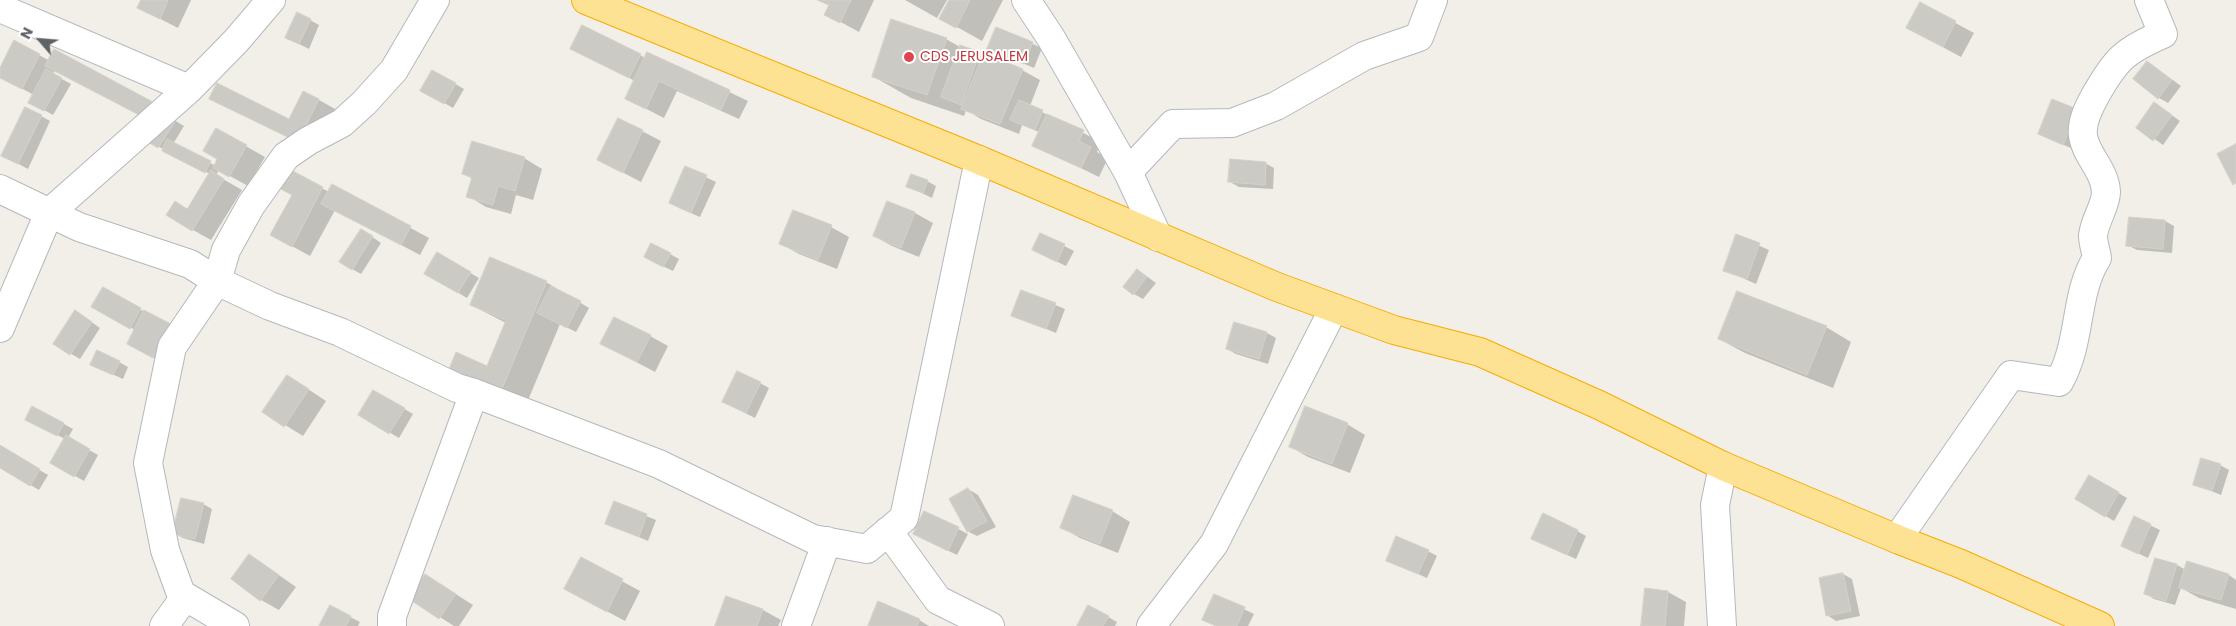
<!DOCTYPE html>
<style>
body{margin:0}
#map{position:relative;width:2236px;height:626px;overflow:hidden;background:#f1efe8;font-family:Poppins,sans-serif}
canvas{display:block}
.north{position:absolute;left:15px;top:15px;width:50px;height:50px;-webkit-text-stroke:4px #fff;paint-order:stroke;rotate:297deg;font-size:14px;font-weight:700;line-height:20px;text-align:center;color:#5f6368}
.north::after{content:'';display:block;margin:auto;width:18px;height:22px;background:#5f6368;clip-path:polygon(50% 0,100% 100%,50% 72%,0 100%)}
</style>
<div id="map">
<canvas width="2236" height="626"></canvas>
<div class="north">N</div>
</div>
<script>
const context = document.querySelector('canvas').getContext('2d');
context.lineJoin = 'round';
function paint(path, color) {
  context.fillStyle = color;
  context.fill(path, 'evenodd');
}
function trace(path, color, width, dash) {
  context.strokeStyle = color;
  context.lineWidth = width;
  context.lineCap = dash ? 'butt' : 'round';
  context.setLineDash(dash || []);
  context.stroke(path);
}
function label(font, color, halo, rows, align = 'center') {
  context.font = font + ' Poppins,sans-serif';
  context.lineWidth = 4;
  context.setLineDash([]);
  context.textBaseline = 'middle';
  context.strokeStyle = halo;
  context.fillStyle = color;
  for (const [text, x, y, turn = 0] of rows) {
    context.save();
    context.translate(x, y);
    context.rotate((+turn || 0) * Math.PI / 180);
    context.textAlign = isNaN(turn) ? turn : align;
    if (halo) context.strokeText(text, 0, 0);
    context.fillText(text, 0, 0);
    context.restore();
  }
}
paint(new Path2D(`
 M142 0H191L178 28 139 8Z
 M817 0H874L859 32 826 14 830 6Z
 M905 0H947L937 18Z
 M951 0H1003L982 41 941 18Z
 M1920 4 1974 33 1961 57 1926 38Z
 M310 20 319 25 309 49 287 38Z
 M997 28 1042 48 1034 68 989 49Z
 M946 39 960 47 1022 70 1040 80 1030 106 1101 142 1097 152 1108 158 1099 177 1034 145 1039 132 1022 125 1019 134 981 119 966 110 964 116 911 98 874 77ZM978 55H981L978 63 976 62Z
 M572 49 640 55 645 58 648 53 748 101 739 119 677 91 664 118 627 99 635 81Z
 M55 51 153 103 169 117 184 126 173 144 216 166 219 159 217 130 265 157 248 186 219 170 216 175 242 190 211 240 193 230 175 202 188 210 210 174 150 142 161 126 55 70 53 74 71 84 53 115 30 102 34 95 0 77V71L39 55 50 61Z
 M2148 62 2181 86 2168 103 2159 98Z
 M433 71 464 89 453 108 422 90Z
 M211 98 289 121 319 100 337 110 317 152Z
 M2163 109 2180 121 2163 145 2138 127Z
 M2077 111 2073 149 2039 134Z
 M41 116 50 121 28 169 11 160Z
 M619 119 661 141 641 182 599 160Z
 M524 158 542 169 533 200 516 195 511 214 486 207 468 196 473 179 463 174Z
 M1265 163 1274 168 1273 189 1239 187 1230 182Z
 M277 164 329 192 333 186 429 238 420 255 335 210 310 256 290 245 294 195Z
 M686 168 716 182 700 217 679 208Z
 M927 181 936 186 932 198 907 186Z
 M888 202 915 213 933 223 919 257 892 246 874 236Z
 M2130 218 2165 221 2174 226 2172 253 2137 250 2127 245Z
 M831 227 849 237 837 269 799 254 781 244Z
 M1041 234 1074 251 1066 266 1043 255Z
 M371 236 381 243 361 274 352 269Z
 M1737 236 1769 250 1756 284 1724 270Z
 M438 254 479 278 467 298 426 274Z
 M670 254 679 259 673 271 654 262Z
 M1138 270 1156 283 1143 299 1134 294Z
 M546 282 589 308 576 332 560 324 526 405 476 384 451 369 488 367 506 323 471 305Z
 M103 288 145 312 172 367 146 354 135 330 93 306Z
 M1021 291 1065 309 1056 333 1012 315Z
 M84 317 100 328 80 359 54 344Z
 M1235 323 1267 333 1276 338 1268 364 1236 354 1227 349Z
 M1826 327 1851 342 1833 388 1745 353 1719 339Z
 M650 336 668 346 655 372 602 344Z
 M119 362 128 367 123 379 92 365Z
 M760 383 769 388 755 418 733 407Z
 M305 387 326 401 303 436 264 412Z
 M374 391 413 414 399 438 360 415Z
 M33 407 73 429 68 438 98 455 84 481 52 463 65 439 36 424Z
 M1347 424 1365 435 1350 473 1308 457 1291 447Z
 M0 447 48 475 39 490 0 467Z
 M2220 465 2229 470 2221 495 2194 484Z
 M2089 476 2127 498 2114 521 2077 499Z
 M968 489 978 495 996 527 977 536 969 532 950 500Z
 M614 503 656 520 648 541 606 523Z
 M203 504 212 509 204 544 183 538 174 533Z
 M1112 511 1130 522 1118 553 1080 538 1062 528Z
 M925 512 968 534 957 555 924 539Z
 M2135 518 2160 530 2148 558 2122 546Z
 M1577 531 1586 536 1576 559 1541 543Z
 M1428 551 1437 556 1427 578 1387 560Z
 M250 555 296 587 279 610 261 600Z
 M581 559 640 591 625 621 584 599Z
 M2155 559 2177 565 2186 570 2229 575 2236 580V609L2199 598 2181 588 2175 605 2154 599 2145 593Z
 M1843 574 1852 579 1860 616 1836 621 1827 615 1820 579Z
 M443 586 473 605 459 626H454L410 598Z
 M1646 589 1668 592 1686 602 1684 626H1642Z
 M1214 595 1254 614 1248 626H1216Z
 M1089 606 1117 622 1115 626H1078Z
 M330 607 360 622 358 626H321Z
 M763 610 781 620 778 626H717Z
 M919 620 929 626H869Z`), '#0003');
const building = new Path2D(`
 M141 0H168L160 19 137 8Z
 M818 0H851L840 23 824 15 829 5Z
 M949 0H970L956 28 939 19Z
 M1920 2 1956 21 1943 47 1906 28Z
 M297 12 311 19 299 44 285 38Z
 M891 19 947 38 927 95 872 77Z
 M582 25 641 54 629 78 570 49Z
 M996 27 1033 42 1024 64 987 49Z
 M14 40 40 54 22 89 0 78V68Z
 M960 45 980 52 961 105 941 97Z
 M54 49 153 102 145 118 45 66Z
 M647 52 730 90 721 110 659 81 646 109 625 99Z
 M984 53 1023 69 1000 124 961 109Z
 M2147 61 2172 80 2158 99 2133 79Z
 M46 69 62 78 44 111 28 103Z
 M432 70 456 83 444 104 420 91Z
 M217 83 289 119 303 91 319 99 298 142 209 99Z
 M2052 99 2077 109 2063 145 2038 134Z
 M1019 100 1043 110 1035 130 1010 120Z
 M2154 102 2172 115 2153 141 2136 128Z
 M25 107 42 115 18 164 1 156Z
 M167 114 176 120 158 148 148 142Z
 M1047 114 1084 130 1079 141 1091 147 1081 168 1032 146Z
 M618 118 643 130 623 173 597 160Z
 M216 128 247 145 229 177 213 168 217 159 203 151Z
 M167 139 211 161 205 173 162 151Z
 M472 141 525 157 515 191 498 186 493 205 466 197 472 177 462 174Z
 M2236 144V183L2233 185 2217 154Z
 M1230 159 1266 162 1265 185 1228 182Z
 M276 162 323 187 292 247 270 235 292 195 266 181Z
 M685 166 707 175 691 213 669 203Z
 M211 170 224 179 192 231 166 215 175 201 187 209Z
 M911 174 928 180 923 193 906 187Z
 M332 184 411 226 401 245 321 204Z
 M887 201 915 212 901 248 873 236Z
 M793 210 832 225 818 260 779 244Z
 M2129 217 2165 220 2163 249 2126 246Z
 M361 229 373 236 352 270 339 262Z
 M1040 233 1065 244 1057 262 1032 250Z
 M1736 234 1760 243 1747 279 1723 271Z
 M651 243 671 253 663 267 644 257Z
 M437 252 471 272 458 293 424 274Z
 M490 257 547 281 501 391 449 369 456 352 487 366 506 320 470 305Z
 M1137 269 1147 277 1133 295 1123 287Z
 M551 286 581 301 567 328 537 313Z
 M103 287 141 308 130 329 91 307Z
 M1021 290 1056 303 1046 329 1011 316Z
 M1737 291 1827 326 1807 375 1718 339Z
 M75 310 92 322 70 355 53 344Z
 M144 310 171 324 153 358 127 344Z
 M614 317 651 335 637 362 600 344Z
 M1234 322 1267 332 1259 359 1226 349Z
 M97 350 120 361 113 375 90 365Z
 M737 371 761 382 746 413 722 402Z
 M287 375 309 389 284 427 262 412Z
 M373 390 405 408 389 434 358 415Z
 M32 406 64 423 57 436 25 420Z
 M1305 406 1348 423 1332 464 1289 447Z
 M66 435 90 449 74 477 50 463Z
 M0 445 40 469 30 486 0 468Z
 M2201 458 2221 464 2212 491 2193 485Z
 M2089 475 2119 492 2105 517 2075 499Z
 M968 488 987 521 967 532 949 499Z
 M1073 495 1113 510 1100 544 1060 528Z
 M181 498 204 503 195 539 172 534Z
 M614 501 647 514 639 537 605 524Z
 M924 511 959 527 948 551 913 534Z
 M1543 513 1578 530 1567 555 1531 539Z
 M2134 516 2151 524 2138 554 2121 546Z
 M1396 536 1429 550 1418 574 1386 561Z
 M249 554 279 575 260 601 231 579Z
 M581 557 623 579 607 612 564 589Z
 M2155 558 2177 564 2166 601 2144 594Z
 M2187 561 2229 574 2221 600 2179 588Z
 M1843 573 1851 611 1826 616 1819 578Z
 M425 574 456 594 439 619 409 599Z
 M1645 588 1668 591 1665 626H1641Z
 M1214 594 1245 607 1237 626H1216L1202 620Z
 M726 596 763 609 757 626H715Z
 M878 601 920 619 917 626H868Z
 M330 605 351 616 346 626H319Z
 M1088 605 1109 616 1103 626H1077Z`);
paint(building, '#cccac5');
trace(building, '#d6d1c6', 1);
const street = new Path2D(`
 M0 8 189 89
 M1128 172 1173 124 1232 123 1276 106 1364 56 1419 37 1433 0
 M0 189 79 227 190 264 217 281 270 306 340 332 457 388 474 393 659 464 813 539 867 549 904 518 979 160
 M0 328 49 213 189 89 236 41 271 0
 M888 531 938 600 990 626
 M1897 539 2011 375 2059 382C2082 342 2074 294 2097 258 2096 251 2093 243 2093 236 2094 221 2106 206 2106 192 2105 170 2086 156 2083 136 2081 122 2089 107 2095 96 2116 59 2124 51 2163 34L2149 0
 M164 626 185 597
 M235 626 181 594 165 550 148 463 172 347 217 281 226 250 251 205 286 156 308 141 342 123 364 103 394 70 435 0
 M392 626V616L474 393
 M796 626 827 541
 M1151 626 1214 544 1334 308
 M1722 626 1715 505 1723 466`);
const secondary = new Path2D(`
 M1026 0 1051 38 1128 172 1158 237`);
const highway = new Path2D(`
 M586 0 979 160 1277 287 1394 330 1480 352 1599 405 1723 466 1897 539 1961 564 2100 626`);
trace(street, '#b5b8bc', 30);
trace(secondary, '#b6babf', 30);
trace(highway, '#f9ab00', 30);
trace(street, '#fff', 28);
trace(secondary, '#fff', 28);
trace(highway, '#fde293', 28);
for (const [x, y, r, color] of [
 [909,57,6,"#e0444e"]
]) {
  const dot = new Path2D();
  dot.arc(x, y, r, 0, 2 * Math.PI);
  context.fillStyle = color;
  context.fill(dot);
  trace(dot, '#fff', 2);
}
label('14px', '#be3a42', '#fff', [
 ["CDS JERUSALEM",920,57]
], 'left');
</script>
